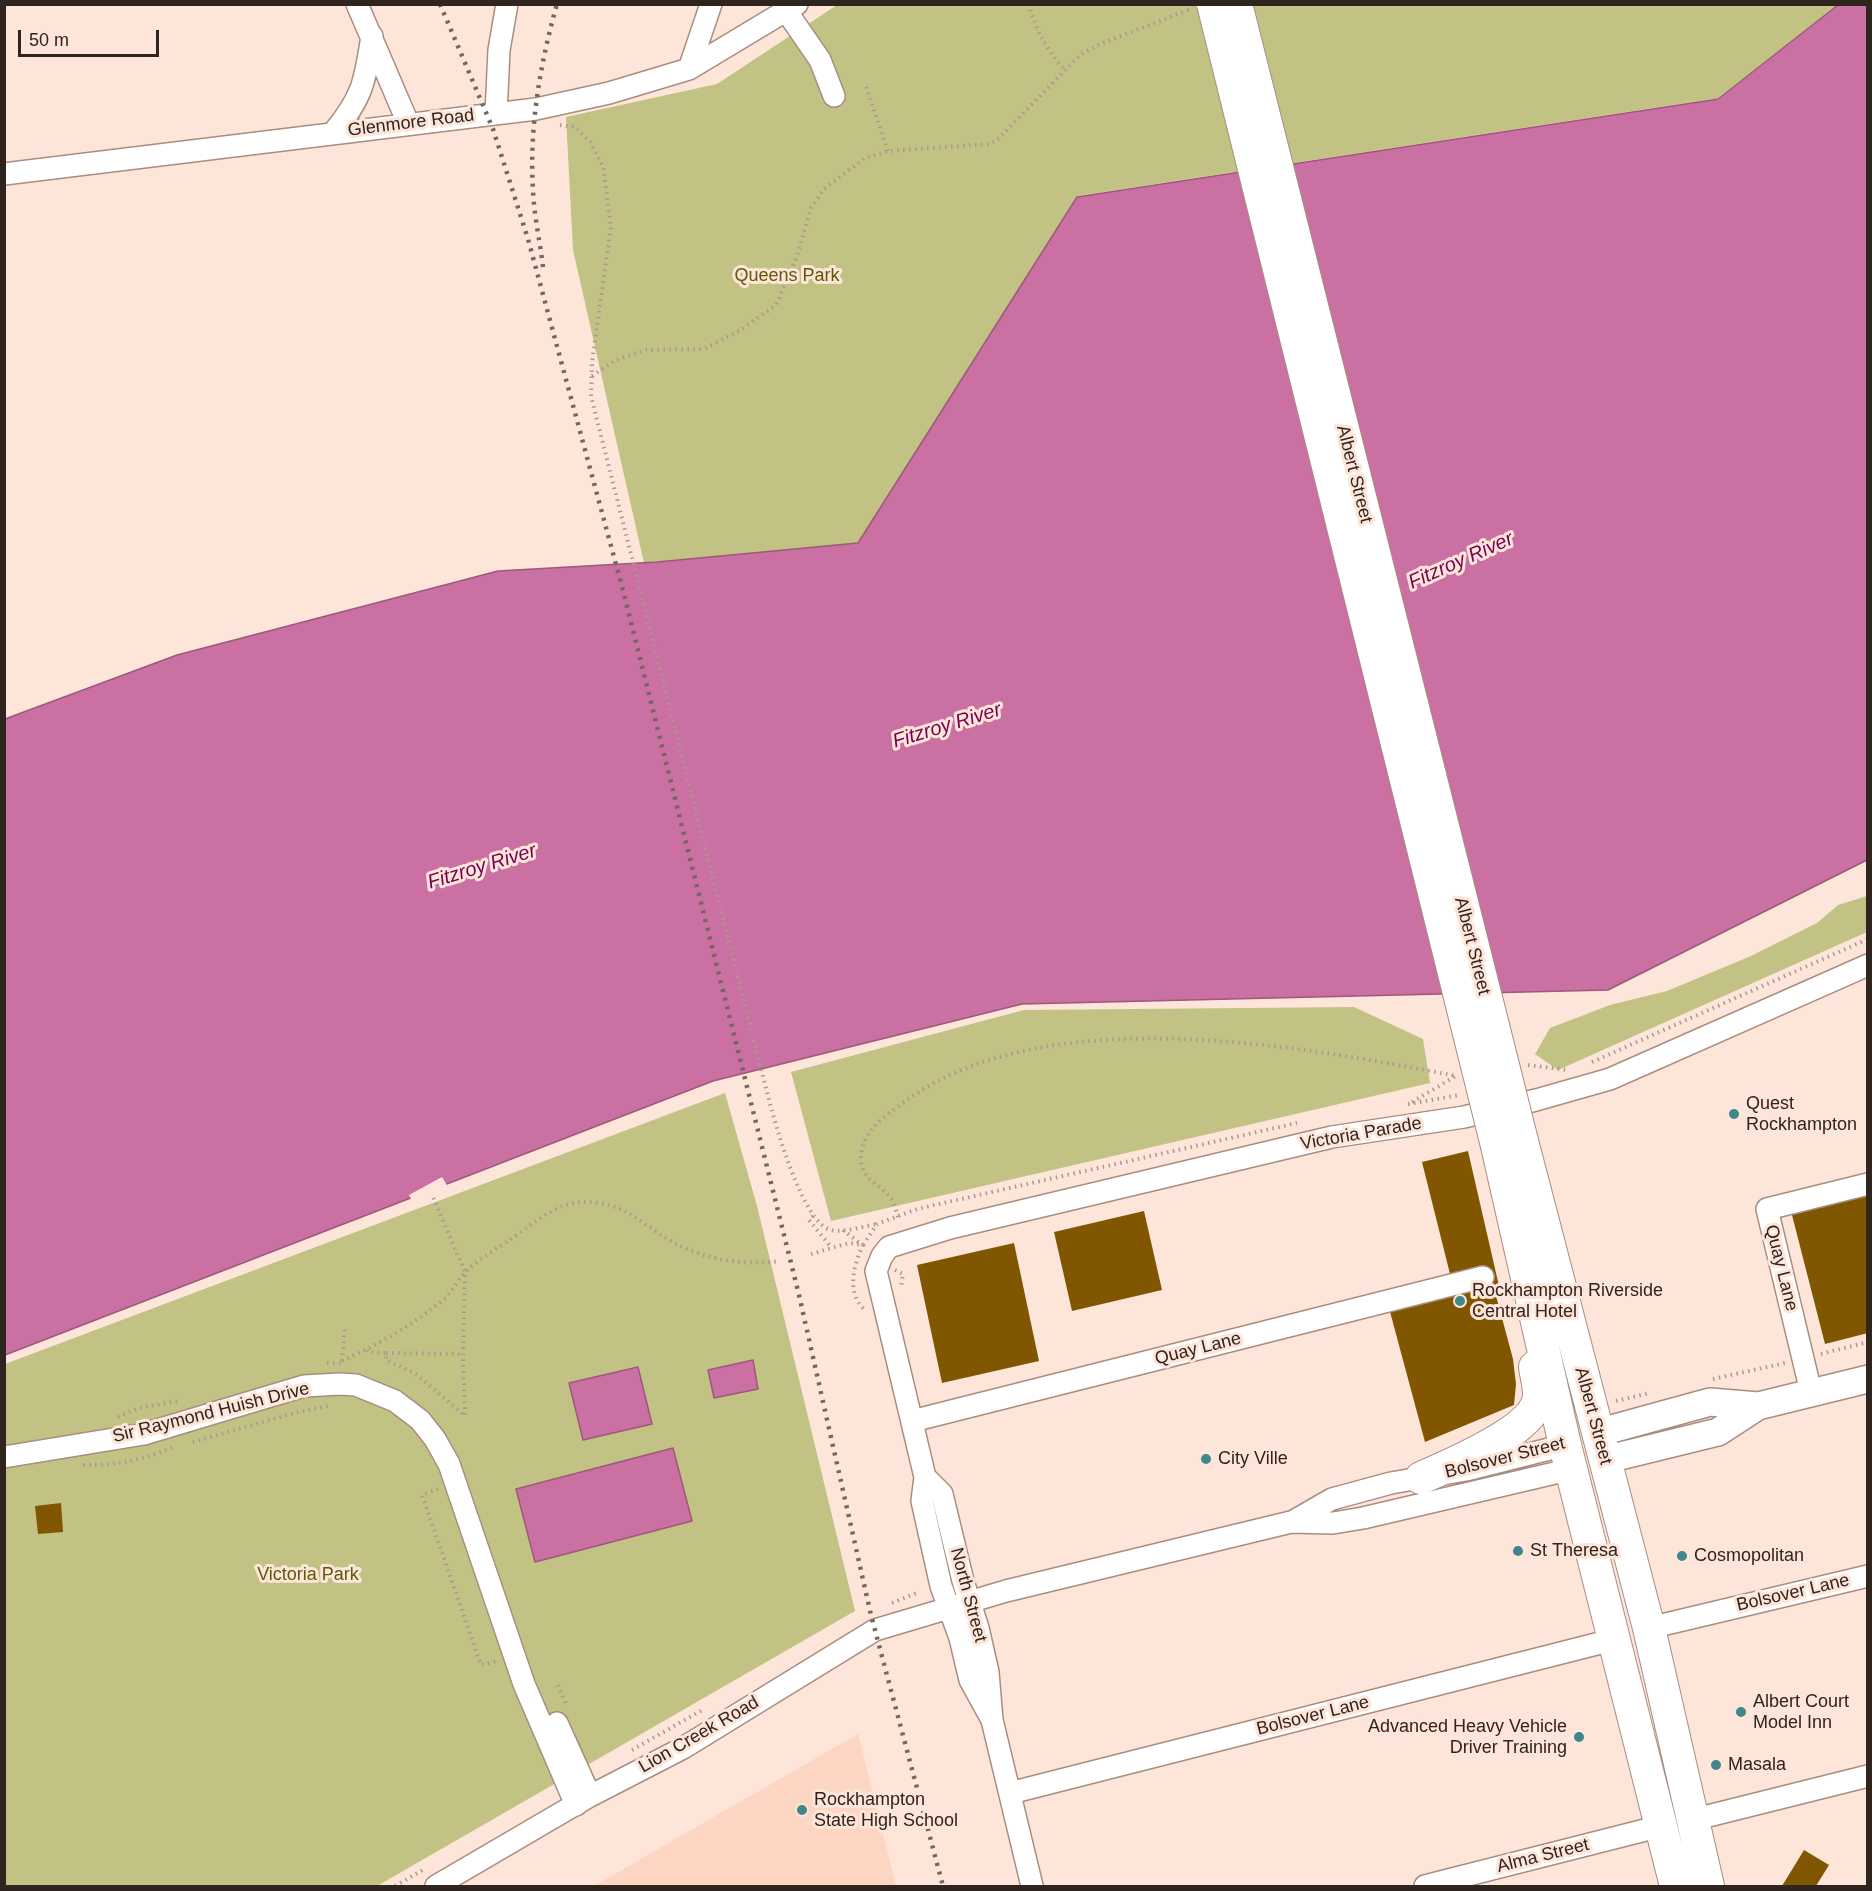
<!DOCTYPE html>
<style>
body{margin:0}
#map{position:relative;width:1872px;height:1891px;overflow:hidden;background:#fee5d9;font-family:Arial,sans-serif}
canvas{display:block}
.frame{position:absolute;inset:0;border:6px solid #2f241e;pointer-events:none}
.scale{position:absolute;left:18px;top:30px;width:141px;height:27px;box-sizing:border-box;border:3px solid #2f241e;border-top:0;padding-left:8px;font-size:18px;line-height:21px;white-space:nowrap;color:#2f241e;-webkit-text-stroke:4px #fee5d9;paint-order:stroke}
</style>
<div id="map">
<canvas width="1872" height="1891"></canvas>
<div class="frame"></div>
<div class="scale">50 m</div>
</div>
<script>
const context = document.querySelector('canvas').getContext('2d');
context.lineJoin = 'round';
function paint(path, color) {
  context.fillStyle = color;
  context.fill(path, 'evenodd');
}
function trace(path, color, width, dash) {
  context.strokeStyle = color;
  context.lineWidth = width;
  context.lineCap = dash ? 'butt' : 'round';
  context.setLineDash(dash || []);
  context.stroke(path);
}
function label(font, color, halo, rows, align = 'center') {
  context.font = font + ' Arial,sans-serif';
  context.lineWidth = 6;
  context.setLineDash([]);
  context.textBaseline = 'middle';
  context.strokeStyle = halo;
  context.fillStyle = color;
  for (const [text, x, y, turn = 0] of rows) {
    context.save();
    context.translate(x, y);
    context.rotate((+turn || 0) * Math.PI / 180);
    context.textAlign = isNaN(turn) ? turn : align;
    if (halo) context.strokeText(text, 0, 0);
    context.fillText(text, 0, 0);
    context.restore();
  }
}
paint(new Path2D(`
 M858 1734 896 1886H594Z`), '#fcd5c3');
paint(new Path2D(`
 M837 5H1838L1718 98 1077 196 858 543 644 563 573 250 566 117 717 84Z
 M1867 896V932L1558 1070 1535 1054 1550 1028 1610 1005 1667 991 1751 956 1817 923 1838 905Z
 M1354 1007 1423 1039 1430 1083 831 1221 791 1072 1024 1010Z
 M725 1093 757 1206 855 1611 377 1886H5V1364Z`), '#c2c285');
const water = new Path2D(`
 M1838 5H1867V860L1608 990 1022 1004 713 1081 5 1355V719L177 655 498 571 657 562 858 543 1077 197 1718 99Z
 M753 1360 758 1389 714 1398 708 1370Z
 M638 1367 652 1424 583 1440 569 1383Z
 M673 1448 692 1521 535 1562 516 1489Z`);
paint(water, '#ca70a2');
trace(water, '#9c597a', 1.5);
paint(new Path2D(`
 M442 1177 448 1187 412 1201 409 1195Z`), '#fee5d9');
paint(new Path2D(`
 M1468 1151 1499 1286 1495 1292 1513 1359 1516 1384 1514 1405 1425 1442 1389 1308 1455 1294 1422 1162Z
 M1868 1195V1333L1825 1344 1792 1215Z
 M1144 1211 1162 1290 1072 1311 1054 1232Z
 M1014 1243 1039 1361 942 1383 917 1265Z
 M61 1503 63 1532 38 1534 35 1506Z
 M1804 1850 1829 1865 1816 1886H1782Z`), '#805700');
const minor = new Path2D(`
 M357 4 408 123
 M787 12 820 60 834 96
 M689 69 711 4
 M496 114 499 50 507 4
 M333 133C363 97 365 81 372 36
 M4 174 536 109 609 93 689 69 797 4
 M1811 1392 1767 1209 1868 1184
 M912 1421 1483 1277
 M4 1457 144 1434 304 1386 340 1384 356 1385 395 1401 420 1420 435 1439 449 1464 524 1684 576 1805
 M925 1477 942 1494 963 1581 978 1628 988 1672 992 1720 1032 1886
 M1292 1522 1332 1499 1391 1483 1466 1470 1565 1445
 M1649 1628 1868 1576
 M992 1720 970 1680 960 1638 941 1586 922 1501 925 1477 876 1271 882 1256 889 1247 950 1228 1332 1137 1464 1117 1536 1100 1610 1079 1868 965
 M557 1723 590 1796
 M1010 1793 1616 1639
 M1692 1820 1868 1776
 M436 1886 590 1796 683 1748 875 1630 1006 1591 1291 1522 1333 1523 1363 1518 1572 1469
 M1425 1886 1661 1826`);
const major = new Path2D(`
 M1597 1433 1710 1402 1758 1406
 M1604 1460 1718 1432 1758 1406 1868 1379`);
const highway = new Path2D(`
 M1522 1141 1649 1628 1708 1886
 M1497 1146 1565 1445 1676 1886
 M1421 1478C1449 1465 1539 1430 1539 1394 1539 1385 1536 1375 1535 1367`);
trace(minor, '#a98d7f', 24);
trace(major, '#a98d7f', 30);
trace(highway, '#a98d7f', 34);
trace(new Path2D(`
 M1028 4C1037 31 1046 50 1065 70
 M866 87 888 151
 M560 125 575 127 590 142 603 166 611 227 592 362 591 396 768 1096C775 1124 803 1224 831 1230 844 1233 864 1226 877 1224
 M592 376 616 360 646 350 704 349 739 331 776 305 797 256 811 208 824 189 865 158 888 151 990 144 999 138 1080 55 1098 45 1191 9
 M1592 1062 1868 939
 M1528 1065 1568 1070
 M1408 1104 1460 1095
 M813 1216 809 1220 831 1247
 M898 1217C896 1210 894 1202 889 1196 878 1183 861 1179 861 1158 862 1129 886 1116 907 1100 1046 1000 1298 1045 1456 1076L1412 1102
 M843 1230 861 1244
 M863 1245C854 1264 846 1292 864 1309
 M811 1254 849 1243 863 1245 877 1224 917 1209 1297 1123
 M895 1270 903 1274 901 1287
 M367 1350 368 1352 386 1353V1360L416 1374 465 1416 463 1354 465 1272 433 1197
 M386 1353 463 1354
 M1821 1354 1868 1342
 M342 1361C378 1344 412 1326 443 1300 452 1293 457 1280 465 1272 481 1257 500 1247 517 1235 543 1216 564 1197 599 1203 629 1208 641 1223 666 1238 699 1259 742 1266 780 1261
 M342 1361 345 1326
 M327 1363H342
 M1713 1379 1785 1363
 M1616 1401 1650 1393
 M118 1417 139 1408 177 1401
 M193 1442 294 1413 328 1406
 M83 1465C122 1465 136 1461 172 1448
 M438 1489 422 1495 481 1665 497 1661
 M892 1603 919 1592
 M558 1685 567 1706
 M632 1750 704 1709
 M395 1886 423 1870`), '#ab988e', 4, [1.5, 4.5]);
trace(minor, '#fff', 21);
trace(major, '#fff', 27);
trace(highway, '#fff', 32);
trace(new Path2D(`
 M440 4 493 129 528 239 624 594 799 1295 871 1615 943 1886
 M543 267C540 241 534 216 533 190 529 128 540 64 557 4`), '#75665e', 4.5, [3, 6]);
const highwayBridge = new Path2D(`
 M1213 4 1497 1146
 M1236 4 1522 1141`);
trace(highwayBridge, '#a98d7f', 34, []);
trace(highwayBridge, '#fff', 32);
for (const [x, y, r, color] of [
 [1734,1114,6,"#3f878a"],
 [1460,1301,6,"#3f878a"],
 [1206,1459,6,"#3f878a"],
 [1518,1551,6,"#3f878a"],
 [1682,1556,6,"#3f878a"],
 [1741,1712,6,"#3f878a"],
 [1579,1737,6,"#3f878a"],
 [1716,1765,6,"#3f878a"],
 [802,1810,6,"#3f878a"]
]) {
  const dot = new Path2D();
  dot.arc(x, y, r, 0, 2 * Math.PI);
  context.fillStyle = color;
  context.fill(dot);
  trace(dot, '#fee5d9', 2);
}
label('18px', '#2f241e', '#fee5d9', [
 ["Glenmore Road",411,123,-7],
 ["Albert Street",1354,474,76],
 ["Albert Street",1472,946,76],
 ["Victoria Parade",1361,1134,-10],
 ["Quay Lane",1781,1268,76],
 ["Quay Lane",1198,1349,-14],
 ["Sir Raymond Huish Drive",211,1413,-14],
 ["Albert Street",1593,1416,75],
 ["Bolsover Street",1505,1458,-14],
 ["Bolsover Lane",1793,1593,-13],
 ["North Street",968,1595,75],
 ["Bolsover Lane",1313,1716,-14],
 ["Lion Creek Road",699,1735,-30],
 ["Alma Street",1543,1856,-14]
]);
label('18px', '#5d5b08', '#fee5d9', [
 ["Queens Park",787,276],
 ["Victoria Park",308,1575]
]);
label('18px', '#2f241e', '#fee5d9', [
 ["Quest",1746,1104],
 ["Rockhampton",1746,1125],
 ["Rockhampton Riverside",1472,1291],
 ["Central Hotel",1472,1312],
 ["City Ville",1218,1459],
 ["St Theresa",1530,1551],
 ["Cosmopolitan",1694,1556],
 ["Albert Court",1753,1702],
 ["Model Inn",1753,1723],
 ["Advanced Heavy Vehicle",1567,1727,"right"],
 ["Driver Training",1567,1748,"right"],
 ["Masala",1728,1765],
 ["Rockhampton",814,1800],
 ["State High School",814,1821]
], 'left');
label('italic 20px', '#760052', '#fee5d9', [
 ["Fitzroy River",1461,561,-24],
 ["Fitzroy River",947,726,-17],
 ["Fitzroy River",482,867,-17]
]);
</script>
